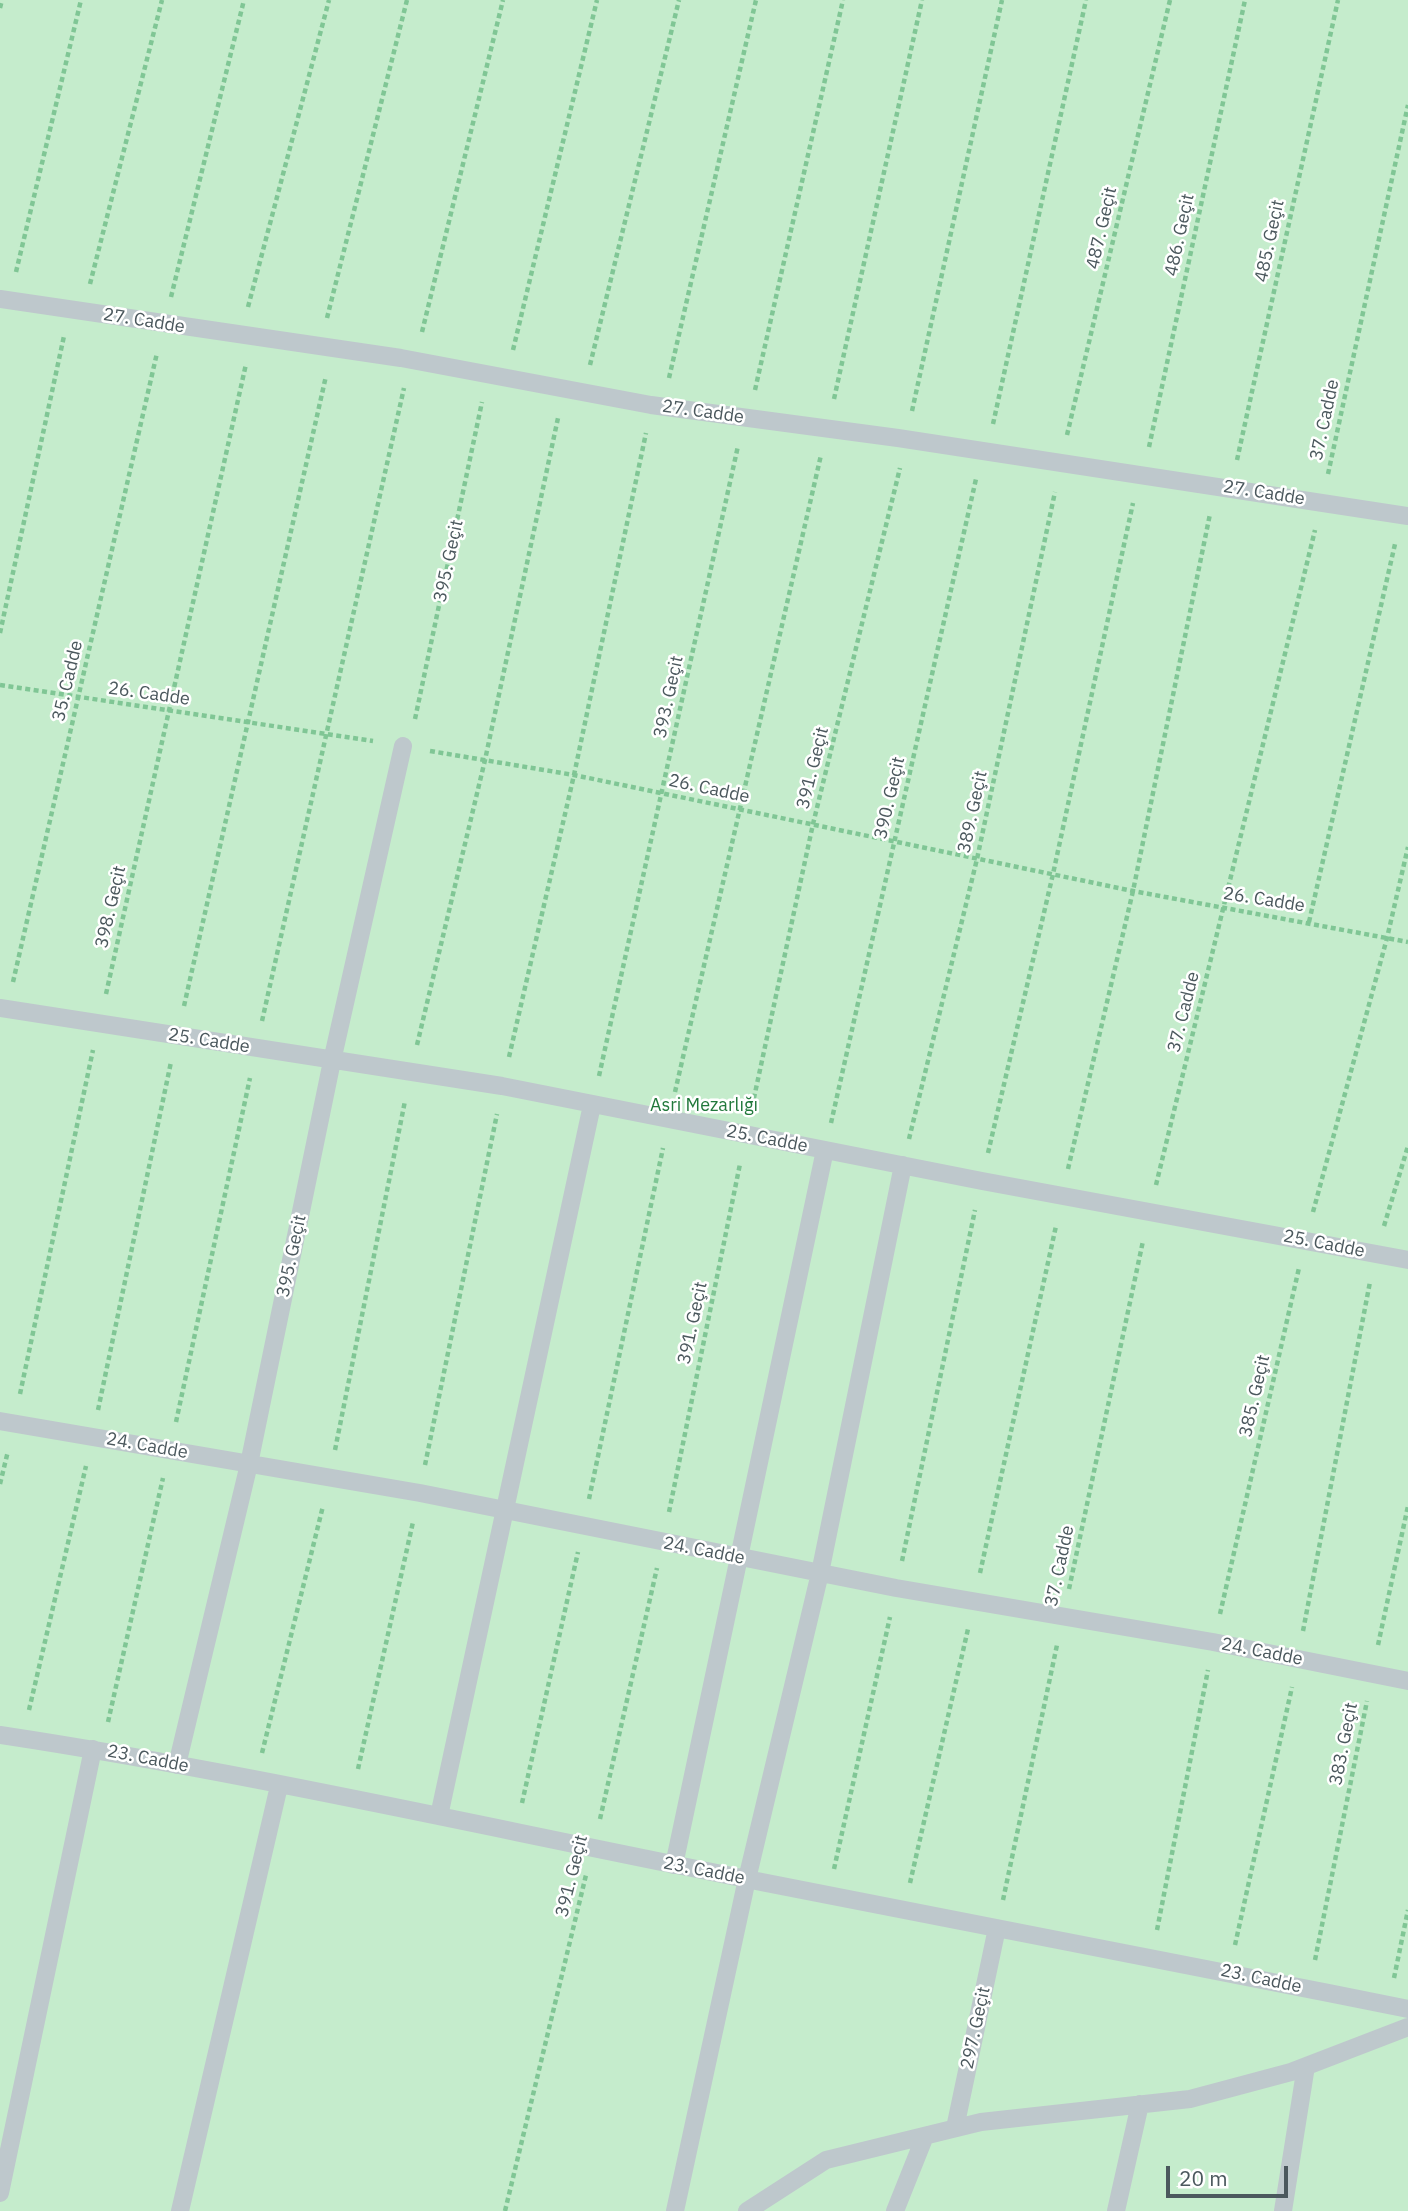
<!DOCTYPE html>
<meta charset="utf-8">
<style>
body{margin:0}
#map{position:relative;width:1408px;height:2211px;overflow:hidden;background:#f3f1f2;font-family:"IBM Plex Sans",sans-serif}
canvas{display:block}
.scale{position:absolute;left:1166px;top:2166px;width:122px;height:32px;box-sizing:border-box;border:4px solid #4b585d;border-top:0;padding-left:9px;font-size:21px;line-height:24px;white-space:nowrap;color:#4b585d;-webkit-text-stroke:5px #fff;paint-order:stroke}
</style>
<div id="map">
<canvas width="1408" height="2211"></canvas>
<div class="scale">20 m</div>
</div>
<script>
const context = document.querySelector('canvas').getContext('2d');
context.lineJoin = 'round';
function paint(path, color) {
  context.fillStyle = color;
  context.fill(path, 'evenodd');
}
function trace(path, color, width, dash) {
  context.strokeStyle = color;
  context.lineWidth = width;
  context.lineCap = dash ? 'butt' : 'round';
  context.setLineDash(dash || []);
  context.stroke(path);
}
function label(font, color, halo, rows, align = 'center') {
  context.font = font + ' "IBM Plex Sans",sans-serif';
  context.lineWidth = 5;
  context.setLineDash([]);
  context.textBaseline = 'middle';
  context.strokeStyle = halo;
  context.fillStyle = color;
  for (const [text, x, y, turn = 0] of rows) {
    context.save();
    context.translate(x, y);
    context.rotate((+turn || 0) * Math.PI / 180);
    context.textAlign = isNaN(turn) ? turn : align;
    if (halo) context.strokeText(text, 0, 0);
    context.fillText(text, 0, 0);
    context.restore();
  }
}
paint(new Path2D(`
 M0 0H1408V2211H0Z`), '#c5eccc');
trace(new Path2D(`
 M0 8 2 0
 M16 272 81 0
 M90 284 162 0
 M171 297 244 0
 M248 307 329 0
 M327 318 407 0
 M422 332 503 0
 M513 350 597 0
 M590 365 679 0
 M669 378 756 0
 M755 390 843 0
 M834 399 922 0
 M912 411 1002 0
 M993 424 1086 0
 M1067 435 1170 0
 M1149 447 1245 0
 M1237 460 1338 0
 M1328 474 1408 105
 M0 633 64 336
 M0 685 373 741
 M415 719 482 402
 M430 751 574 775 1133 891 1408 942
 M1309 922 1395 544
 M13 982 157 353
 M106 994 246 364
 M184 1006 326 376
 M262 1021 404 388
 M417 1045 485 760 558 418
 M509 1057 574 775 646 433
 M599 1076 738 446
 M675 1092 821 455
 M752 1107 813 824 900 468
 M831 1123 976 479
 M909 1139 977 859 1055 492
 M988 1153 1053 874 1133 503
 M1068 1169 1133 891 1210 514
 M1156 1185 1315 530
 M1313 1212 1387 938 1408 847
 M1384 1226 1408 1146
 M20 1394 93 1050
 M98 1410 171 1062
 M176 1422 250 1078
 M335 1450 405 1101
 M425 1465 497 1114
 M0 1484 8 1451
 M589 1499 663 1148
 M669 1512 740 1164
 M902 1561 975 1210
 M980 1573 1056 1226
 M1069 1589 1143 1241
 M1220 1614 1299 1268
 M1303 1631 1370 1282
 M1378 1645 1408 1506
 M29 1710 86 1466
 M108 1722 163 1478
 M262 1753 323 1506
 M358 1769 413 1522
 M522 1803 578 1552
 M600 1819 657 1568
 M834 1869 890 1617
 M910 1883 968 1629
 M1003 1900 1057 1645
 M1157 1930 1208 1670
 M1235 1945 1292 1687
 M1315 1960 1367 1701
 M1394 1978 1408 1910
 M505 2211 586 1875`), '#80c695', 4.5, [5, 3.5]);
trace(new Path2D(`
 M0 299 401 358 651 405 898 438 1408 516
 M0 1008 502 1086 982 1181 1408 1260
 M0 1421 420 1493 896 1588 1213 1642 1408 1681
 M0 1735C231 1770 458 1821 687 1867 927 1916 1168 1960 1408 2009
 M177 1765 249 1464 332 1061 403 746
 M439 1816 592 1105
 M674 1865 825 1150
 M955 2128 997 1928
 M0 2193 93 1749
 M180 2211 279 1786
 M675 2211 747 1879 820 1573 903 1165
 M747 2211 826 2160 981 2122 1190 2099 1291 2072 1408 2027
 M895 2211 925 2136
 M1116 2211 1140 2104
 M1283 2211 1306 2066`), '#bec8cc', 18);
label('18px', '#4b585d', '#fff', [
 ["487. Geçit",1102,228,-77],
 ["486. Geçit",1180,235,-78],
 ["485. Geçit",1270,241,-78],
 ["27. Cadde",144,321,9],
 ["27. Cadde",703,412,8],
 ["37. Cadde",1325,420,-78],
 ["27. Cadde",1264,493,9],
 ["395. Geçit",449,561,-78],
 ["35. Cadde",68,681,-77],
 ["26. Cadde",149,694,8],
 ["393. Geçit",669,697,-78],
 ["391. Geçit",813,768,-76],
 ["26. Cadde",709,789,12],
 ["390. Geçit",890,798,-77],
 ["389. Geçit",973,812,-78],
 ["26. Cadde",1264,900,9],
 ["398. Geçit",111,907,-77],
 ["37. Cadde",1184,1012,-76],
 ["25. Cadde",209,1041,9],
 ["25. Cadde",767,1139,11],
 ["25. Cadde",1324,1244,11],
 ["395. Geçit",292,1256,-78],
 ["391. Geçit",693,1323,-78],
 ["385. Geçit",1255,1396,-77],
 ["24. Cadde",147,1446,10],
 ["24. Cadde",704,1551,11],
 ["37. Cadde",1060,1566,-78],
 ["24. Cadde",1262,1652,11],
 ["383. Geçit",1344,1744,-79],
 ["23. Cadde",148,1759,11],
 ["23. Cadde",704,1871,11],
 ["391. Geçit",572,1876,-76],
 ["23. Cadde",1261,1979,12],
 ["297. Geçit",976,2028,-78]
]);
label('18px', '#21783b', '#fff', [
 ["Asri Mezarlığı",704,1106]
]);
</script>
